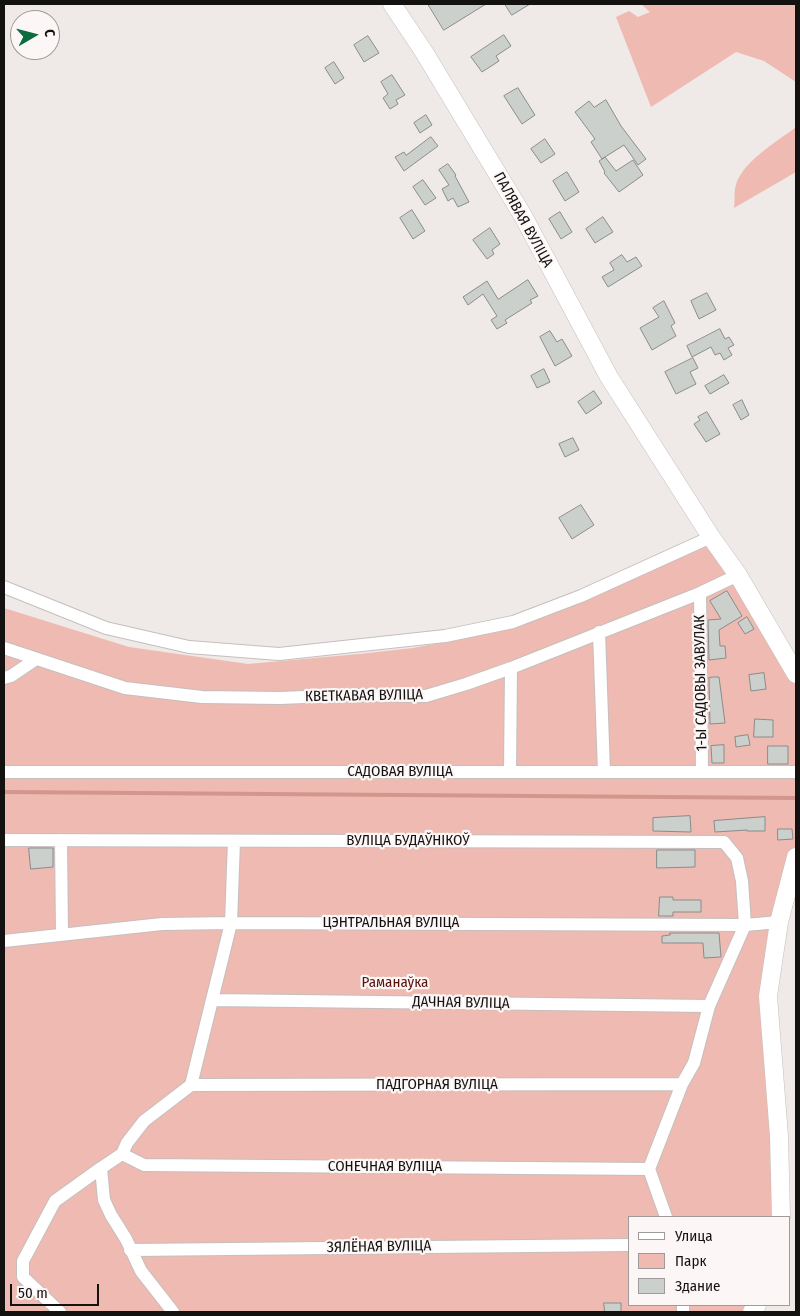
<!DOCTYPE html>
<meta charset="utf-8">
<style>
body{margin:0}
#map{position:relative;width:800px;height:1316px;overflow:hidden;background:#efe9e8;font-family:"Fira Sans Condensed",sans-serif}
canvas{display:block}
.frame{position:absolute;inset:0;border:5px solid #141211;pointer-events:none}
.legend{position:absolute;left:628px;top:1216px;width:162px;height:90px;box-sizing:border-box;background:#fcf7f6;border:1px solid #9f9b9a;margin:0;padding:6px 9px;list-style:none;font-size:15px;color:#141211}
.legend li{display:flex;align-items:center;gap:10px;height:25px}
.legend b{width:25px;border:1px solid #9f9b9a}
.north{position:absolute;left:10px;top:10px;width:50px;height:50px;box-sizing:border-box;background:#fcf7f6;border:1px solid #9f9b9a;border-radius:50%;rotate:82deg;font-size:14px;font-weight:700;line-height:20px;text-align:center;color:#141211}
.north::after{content:'';display:block;margin:auto;width:18px;height:22px;background:#0c6b3f;clip-path:polygon(50% 0,100% 100%,50% 72%,0 100%)}
.scale{position:absolute;left:10px;top:1284px;width:89px;height:22px;box-sizing:border-box;border:2px solid #141211;border-top:0;padding-left:6px;font-size:15px;line-height:18px;white-space:nowrap;color:#141211;-webkit-text-stroke:4px #fcf7f6;paint-order:stroke}
</style>
<div id="map">
<canvas width="800" height="1316"></canvas>
<div class="frame"></div>
<ul class="legend">
<li><b style="height:6px;background:#fff"></b>Улица</li>
<li><b style="height:14px;background:#eebab1"></b>Парк</li>
<li><b style="height:14px;background:#ccd0cd"></b>Здание</li>
</ul>
<div class="north">С</div>
<div class="scale">50 m</div>
</div>
<script>
const context = document.querySelector('canvas').getContext('2d');
context.lineJoin = 'round';
function paint(path, color) {
  context.fillStyle = color;
  context.fill(path, 'evenodd');
}
function trace(path, color, width, dash) {
  context.strokeStyle = color;
  context.lineWidth = width;
  context.lineCap = dash ? 'butt' : 'round';
  context.setLineDash(dash || []);
  context.stroke(path);
}
function label(font, color, halo, rows, align = 'center') {
  context.font = font + ' "Fira Sans Condensed",sans-serif';
  context.lineWidth = 4.5;
  context.setLineDash([]);
  context.textBaseline = 'middle';
  context.strokeStyle = halo;
  context.fillStyle = color;
  for (const [text, x, y, turn = 0] of rows) {
    context.save();
    context.translate(x, y);
    context.rotate((+turn || 0) * Math.PI / 180);
    context.textAlign = isNaN(turn) ? turn : align;
    if (halo) context.strokeText(text, 0, 0);
    context.fillText(text, 0, 0);
    context.restore();
  }
}
paint(new Path2D(`
 M641 4H796V82L764 61 736 52 651 107 616 17 629 11 638 17 650 12Z
 M796 127V172L734 208C735 202 734 195 735 189 739 163 777 142 796 127Z
 M711 537 796 674V848L779 922 768 996 781 1217H629V1305H757L752 1312H4V608L129 647 248 664 359 654 413 648 501 631 642 575Z`), '#eebab1');
trace(new Path2D(`
 M4 792 796 798`), '#d2968c', 4);
const building = new Path2D(`
 M428 4H486L444 30Z
 M505 4H530L512 15Z
 M504 35 511 46 496 56 499 61 482 72 471 57Z
 M368 36 379 53 364 62 354 45Z
 M334 62 344 78 335 84 325 68Z
 M392 75 405 95 396 100 398 104 390 109 383 98 388 94 381 82Z
 M518 88 535 115 522 124 504 96Z
 M606 100 621 126 646 159 638 165 624 145 605 157 616 171 633 160 643 175 619 192 604 173 605 172 599 161 605 157 602 159 591 142 595 139 575 112 589 101 594 107Z
 M426 115 432 125 420 133 414 123Z
 M431 137 438 146 404 171 395 157 404 152 406 155Z
 M545 139 555 154 541 163 531 149Z
 M448 164 456 175 455 176 469 202 458 207 453 198 448 201 442 189 449 185 439 170Z
 M567 172 579 192 565 201 553 181Z
 M423 180 436 198 425 205 413 187Z
 M412 210 425 231 413 239 400 218Z
 M560 212 572 232 561 239 549 219Z
 M603 217 613 232 595 243 586 229Z
 M490 228 500 244 492 250 494 254 487 259 473 240Z
 M622 255 627 262 636 257 642 266 608 287 602 277 614 270 610 263Z
 M528 280 538 296 530 300 532 303 505 320 507 323 497 329 491 320 497 316 483 294 468 305 463 297 487 281 498 299Z
 M707 293 716 310 699 319 691 301Z
 M664 301 675 323 671 326 676 336 652 350 640 328 659 317 653 308Z
 M720 329 725 339 729 337 734 345 728 348 732 355 724 360 720 353 715 355 711 347 692 357 687 346Z
 M550 331 557 342 562 339 572 356 555 366 540 337Z
 M693 358 698 368 690 372 696 384 676 394 665 372Z
 M544 369 550 382 537 388 531 376Z
 M724 375 729 383 710 394 705 386Z
 M594 391 602 403 586 414 578 402Z
 M742 400 749 415 741 420 733 405Z
 M707 412 720 434 706 442 694 424 700 420 698 417Z
 M573 438 579 450 565 457 559 444Z
 M581 505 594 525 572 539 559 518Z
 M727 591 742 616 719 630 720 646H725L726 658 709 660 708 620 721 619 710 601Z
 M747 617 754 629 745 634 738 623Z
 M764 673 766 689 751 691 749 675Z
 M714 677H719L725 723 710 724 709 678Z
 M755 719 773 720V737H754Z
 M748 735 750 745 736 747 735 737Z
 M724 745V763H712L711 746Z
 M768 746H788V764H768Z
 M690 816 691 832 653 831V818Z
 M765 817V831H747V830L715 832 714 821Z
 M778 829H792L793 839 778 840Z
 M29 848H53V867L31 869Z
 M657 850H695V867L657 868Z
 M660 897H673V900H701V912H673V916H659Z
 M670 933H719L721 957 704 958 703 943H662V936L670 935Z
 M604 1303H621V1312H605Z`);
paint(building, '#ccd0cd');
trace(building, '#898d8b', 1);
const street = new Path2D(`
 M4 587 106 628 189 647 279 654 445 636 513 622 581 596 711 537
 M700 593 702 772
 M599 632 604 772
 M4 648 125 688 202 697 280 698 353 695 426 696 466 684 511 668 700 593 738 575
 M4 678 11 676 36 659
 M4 772H796
 M510 772 511 668
 M4 840 724 842 737 858 742 881 745 925 709 1006 694 1063 682 1084 649 1169 666 1217
 M61 840 62 934
 M4 941 162 924 231 923 745 925 779 922
 M213 1000 709 1006
 M191 1085 682 1084
 M122 1154 144 1165 649 1169
 M130 1250 629 1245
 M683 1305V1312
 M60 1312 23 1277V1261L55 1201 101 1168
 M173 1312 141 1271 126 1239 111 1215 104 1200 101 1168 122 1154 127 1143 144 1121 191 1085 231 923 234 841`);
const secondary = new Path2D(`
 M392 4 424 52 523 216 609 377 711 537 738 575 796 674
 M781 1217 779 1136 768 996 779 922 796 857
 M752 1312 757 1305`);
trace(street, '#c5bfbe', 14);
trace(secondary, '#c5bfbe', 19);
trace(street, '#fff', 12);
trace(secondary, '#fff', 18);
label('15px', '#141211', '#fcf7f6', [
 ["ПАЛЯВАЯ ВУЛІЦА",523,220,61],
 ["1-Ы САДОВЫ ЗАВУЛАК",701,683,-91],
 ["КВЕТКАВАЯ ВУЛІЦА",364,696,-1],
 ["САДОВАЯ ВУЛІЦА",400,772],
 ["ВУЛІЦА БУДАЎНІКОЎ",408,841],
 ["ЦЭНТРАЛЬНАЯ ВУЛІЦА",391,923],
 ["ДАЧНАЯ ВУЛІЦА",461,1003,1],
 ["ПАДГОРНАЯ ВУЛІЦА",437,1085],
 ["СОНЕЧНАЯ ВУЛІЦА",385,1167],
 ["ЗЯЛЁНАЯ ВУЛІЦА",379,1247,-1]
]);
label('15px', '#5a130b', '#fcf7f6', [
 ["Раманаўка",395,983]
]);
</script>
